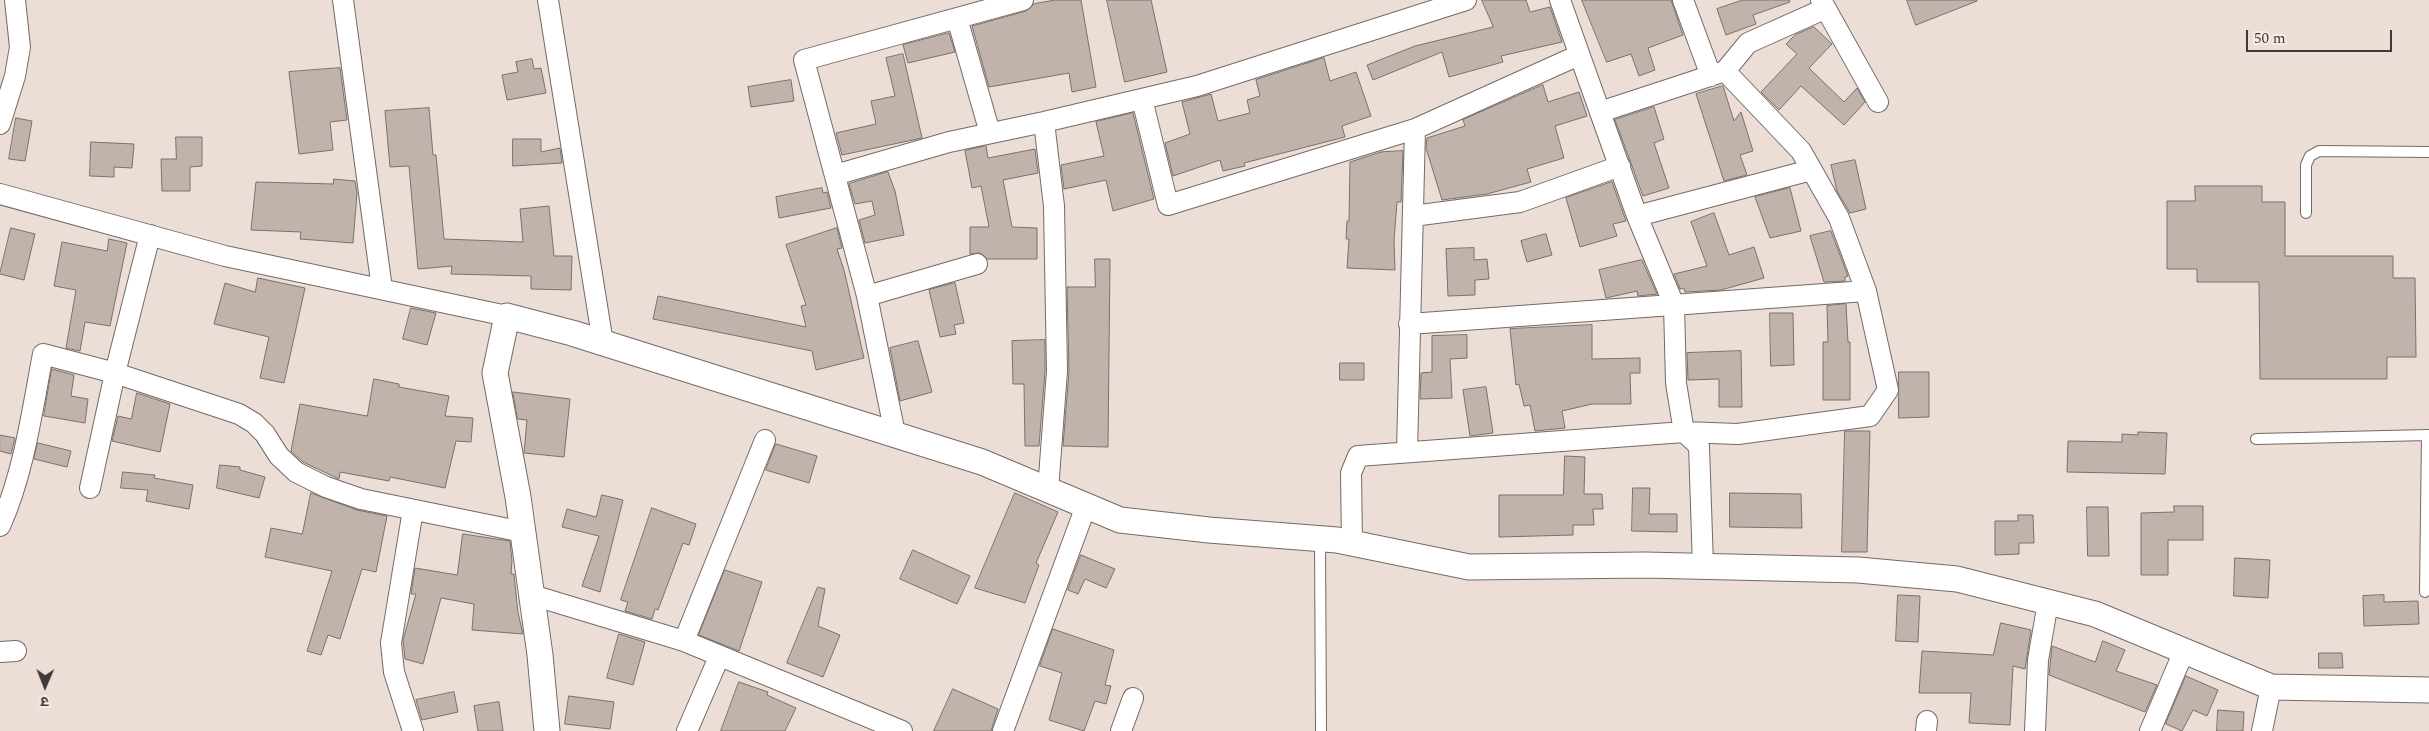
<!DOCTYPE html>
<meta charset="utf-8">
<style>
body{margin:0}
#map{position:relative;width:2429px;height:731px;overflow:hidden;background:#ecded7;font-family:Spectral,"Noto Sans Devanagari",serif}
canvas{display:block}
.north{position:absolute;left:20px;top:661px;width:50px;height:50px;-webkit-text-stroke:4px #f9ebe4;paint-order:stroke;rotate:181deg;font-size:14px;font-weight:700;line-height:20px;text-align:center;color:#3e3836}
.north::after{content:'';display:block;margin:auto;width:18px;height:22px;background:#3e3836;clip-path:polygon(50% 0,100% 100%,50% 72%,0 100%)}
.scale{position:absolute;left:2246px;top:30px;width:146px;height:22px;box-sizing:border-box;border:2px solid #3e3836;border-top:0;padding-left:6px;font-size:15px;line-height:18px;white-space:nowrap;color:#3e3836;-webkit-text-stroke:4px #f9ebe4;paint-order:stroke}
</style>
<div id="map">
<canvas width="2429" height="731"></canvas>
<div class="north">उ</div>
<div class="scale">50 m</div>
</div>
<script>
const context = document.querySelector('canvas').getContext('2d');
context.lineJoin = 'round';
function paint(path, color) {
  context.fillStyle = color;
  context.fill(path, 'evenodd');
}
function trace(path, color, width, dash) {
  context.strokeStyle = color;
  context.lineWidth = width;
  context.lineCap = dash ? 'butt' : 'round';
  context.setLineDash(dash || []);
  context.stroke(path);
}
const building = new Path2D(`
 M1055 0H1081L1096 87 1072 92 1069 73 989 87 972 26 1026 11 1034 4Z
 M1107 0H1151L1167 72 1125 82Z
 M1482 0H1526L1530 12 1550 7 1562 42 1501 56 1503 62 1449 77 1442 52 1373 80 1367 65 1415 46 1493 27Z
 M1582 0H1671L1683 35 1648 48 1655 70 1639 76 1631 54 1607 62Z
 M1743 0H1789L1790 2 1753 15 1756 24 1726 35 1717 9Z
 M1907 0H1977V1L1916 25Z
 M1814 27 1832 44 1809 68 1844 102 1857 88 1865 102 1844 125 1801 86 1779 110 1761 92 1797 54 1786 44 1795 35Z
 M949 33 955 52 908 63 903 45Z
 M903 54 922 138 842 155 836 133 876 124 871 101 895 96 886 58Z
 M1324 58 1330 81 1356 72 1371 116 1342 126 1345 137 1244 163 1245 166 1223 171 1220 160 1173 176 1165 143 1190 134 1182 102 1211 94 1218 121 1250 113 1247 100 1260 96 1256 80Z
 M532 59 534 69 541 68 546 93 507 100 502 75 518 72 516 62Z
 M340 68 347 120 330 122 333 150 299 154 289 72Z
 M791 80 794 101 751 107 748 87Z
 M1543 85 1548 102 1579 92 1587 116 1555 126 1564 158 1527 169 1531 182 1487 194 1442 200 1426 148 1427 138 1465 126 1463 120Z
 M1723 86 1734 121 1741 112 1753 151 1740 155 1747 175 1724 181 1696 94Z
 M1654 107 1664 139 1654 143 1669 188 1643 196 1615 120Z
 M429 108 433 155H436L444 239 523 242 520 209 549 206 554 256H572L571 290 531 289V276L451 274 452 266 418 269 409 166 390 167 385 111Z
 M1133 113 1154 199 1113 211 1106 180 1064 189 1061 165 1104 156 1096 122Z
 M16 118 32 121 25 161 9 159Z
 M176 137H202V166L190 167V191H162L161 159H176Z
 M513 139H541V152L560 148 562 163 513 166Z
 M91 142 134 144 132 168 114 167V177L90 176Z
 M986 146 988 158 1035 149 1038 173 1003 180 1012 227 1037 228V259H987L980 253 970 254V227H989L981 186 972 188 965 151Z
 M1403 151 1401 202H1397L1394 241 1395 270 1347 268 1349 239H1346L1347 221H1349L1350 162 1381 152Z
 M1855 160 1866 209 1850 213 1837 191 1831 165Z
 M888 172 895 191 904 235 865 243 859 220 875 215 872 201 855 204 849 184Z
 M334 179 355 181 357 193 353 243 300 239 301 232 251 230 256 182 333 184Z
 M1612 182 1626 221 1613 224 1617 236 1580 247 1566 198Z
 M2195 186H2262V202H2285V256H2393V278H2415L2416 357H2387V379H2260L2259 282H2197V269H2167V201H2195Z
 M822 188 823 193 827 192 831 208 779 218 776 197Z
 M1790 188 1801 231 1770 238 1755 197Z
 M1714 213 1729 255 1754 247 1764 278 1721 290 1685 292 1684 288 1680 289 1674 274 1707 266 1691 222Z
 M11 228 35 234 24 280 0 274Z
 M837 228 842 248 837 249 844 270 864 358 816 370 812 351 653 319 658 296 806 327 801 306 806 305 786 245Z
 M1831 231 1848 276 1845 277V281L1824 282 1810 236Z
 M1546 234 1552 255 1527 262 1521 241Z
 M109 239 127 243 110 326 85 322 80 351 66 348 76 290 54 286 62 242 107 251Z
 M1474 248V260L1487 259 1489 279 1475 280V295L1448 296 1446 249Z
 M1095 259H1110L1108 447 1063 446 1069 371 1067 287H1095Z
 M1642 260 1657 294 1638 296 1637 291 1606 298 1599 270Z
 M258 278 305 288 284 383 260 378 269 337 214 324 225 283 255 292Z
 M955 283 964 323 954 325 956 334 940 337 929 290Z
 M1846 304 1848 342H1850V400H1823V342H1828L1827 306Z
 M411 308 436 313 427 345 403 339Z
 M1770 313H1793L1794 365 1771 366Z
 M1592 325V359L1640 358V373H1630L1631 404H1592L1562 411 1565 428 1535 431 1530 405 1524 406 1519 384 1516 385 1510 329Z
 M1467 335V358L1450 359 1452 398 1420 399 1421 373 1432 372V336Z
 M1045 340V371L1039 446H1025L1024 384H1013L1012 341Z
 M918 341 932 392 900 401 890 348Z
 M1741 351 1742 407H1719V379L1688 380 1687 353Z
 M1340 363H1364V380H1340Z
 M52 369 74 375 71 396 88 399 85 423 44 416Z
 M1899 372H1929V417L1899 418Z
 M374 379 399 384V387L449 396 445 416 473 418 471 442 456 441 445 488 390 477 389 481 340 472 339 479 303 462 291 451 300 404 367 416Z
 M1486 387 1493 433 1470 436 1463 390Z
 M513 392 570 399 564 457 524 453 527 420 518 419Z
 M137 393 170 404 160 452 112 441 118 416 131 419Z
 M1845 431H1870L1867 552H1842Z
 M2138 432 2167 433 2165 474 2067 472 2068 441 2122 442V434L2138 435Z
 M0 435 15 438 11 454 0 451Z
 M38 443 71 451 67 467 34 459Z
 M776 444 817 456 809 483 766 470Z
 M1565 456 1585 457 1584 494H1602L1603 509H1593L1594 525H1573V535L1499 537V495H1563Z
 M220 465 240 467V470L265 477 259 498 217 488Z
 M123 472 155 475 154 478 193 485 189 509 146 501 148 490 121 488Z
 M1633 488H1650L1649 514H1677V532L1632 531Z
 M311 493 357 510 387 516 376 572 362 569 340 639 328 635 321 655 307 651 332 571 265 557 271 528 302 534Z
 M1015 493 1058 512 1036 563 1039 565 1025 603 975 588Z
 M1730 493 1801 494 1802 528 1730 527Z
 M602 495 623 500 600 592 582 586 599 536 562 527 567 509 596 517Z
 M2174 506H2203V540H2168V575H2141V513L2174 512Z
 M2087 507H2108L2109 556H2088Z
 M652 508 696 524 689 545 683 543 658 610 655 609 652 619 625 611 628 602 621 600Z
 M2018 515H2033L2034 543H2019V554L1995 555V521H2018Z
 M463 534 510 541 512 561 511 574H514L518 613 523 634 472 630 474 604 441 598 423 664 405 659 403 640 416 594H411L415 568 457 575Z
 M913 550 970 576 957 604 900 579Z
 M1081 555 1115 569 1106 588 1085 579 1078 594 1068 590Z
 M2235 558 2270 560 2268 598 2234 596Z
 M725 570 762 582 739 651 699 635Z
 M818 587 825 589 818 626 840 635 823 677 787 663Z
 M1898 595 1920 596 1918 642 1896 641Z
 M2384 595V602L2418 601 2419 624 2364 626 2363 596Z
 M2001 623 2031 630 2025 669 2013 666 2010 725 1969 723 1971 693H1919L1922 651 1993 655Z
 M1053 629 1114 650 1105 685 1111 686 1106 704 1095 701 1084 731 1049 720 1062 673 1040 666Z
 M619 634 645 642 633 685 607 678Z
 M2103 641 2125 650 2116 671 2157 685 2145 712 2049 675 2052 646 2095 662Z
 M2319 653H2342L2343 668H2319Z
 M2186 676 2218 690 2207 716 2193 710 2182 731 2166 724Z
 M739 682 768 692 767 695 796 708 785 731H721Z
 M953 689 998 709 991 731H934Z
 M454 692 458 712 422 720 416 700Z
 M569 696 614 702 610 729 565 724Z
 M499 702 503 731H478L474 706Z
 M2218 710 2244 712 2243 731H2217Z`);
paint(building, '#c0b3ac');
trace(building, '#7c706a', 1);
const service = new Path2D(`
 M2306 213V165L2310 156 2319 151 2429 152
 M2256 439 2429 435
 M1320 539 1321 731
 M2425 592 2427 435`);
const minor = new Path2D(`
 M343 0 382 289
 M548 0 603 343
 M1560 0 1637 216 1674 305 1676 383 1684 432 1699 446 1703 566
 M1683 0 1711 76
 M1821 0 1878 102
 M957 18 990 133
 M1142 99 1168 205 1415 129 1579 55
 M1600 112 1725 71 1748 43 1824 9
 M1044 122 1054 206 1057 371 1048 490
 M0 124 15 76 20 47 15 0
 M835 175 949 142 1044 122 1197 86 1466 0
 M0 194 225 256 507 316
 M1413 216 1520 202 1620 166
 M1637 216 1811 170
 M867 296 977 264
 M1409 324 1866 291
 M895 434 867 296 804 60 1023 0
 M1407 452 1415 129
 M90 488 115 373 150 235
 M413 510 391 643 394 672 413 731
 M0 526C24 473 32 411 43 354L115 373 239 414 254 423 265 434 279 456 296 472 326 487 361 499 523 532
 M1352 543 1351 473 1358 456 1684 432 1738 434 1870 416 1888 390 1866 291 1839 218 1801 151 1725 71
 M532 595 684 641 902 731
 M684 641 765 440
 M0 652 16 651
 M687 731 719 657
 M1003 731 1086 506
 M1121 731 1133 698
 M1926 731 1927 721
 M2035 731 2038 660 2048 602
 M2150 731 2184 651
 M2262 731 2271 687`);
const tertiary = new Path2D(`
 M547 731 540 655 518 497 495 373 507 316 572 333 982 462 1120 520 1209 530 1337 540 1469 567 1645 565 1858 570 1957 579 2095 614 2271 687 2429 690`);
trace(service, '#756963', 12);
trace(minor, '#756963', 22);
trace(tertiary, '#756963', 27);
trace(service, '#fff', 10);
trace(minor, '#fff', 20);
trace(tertiary, '#fff', 25);
</script>
